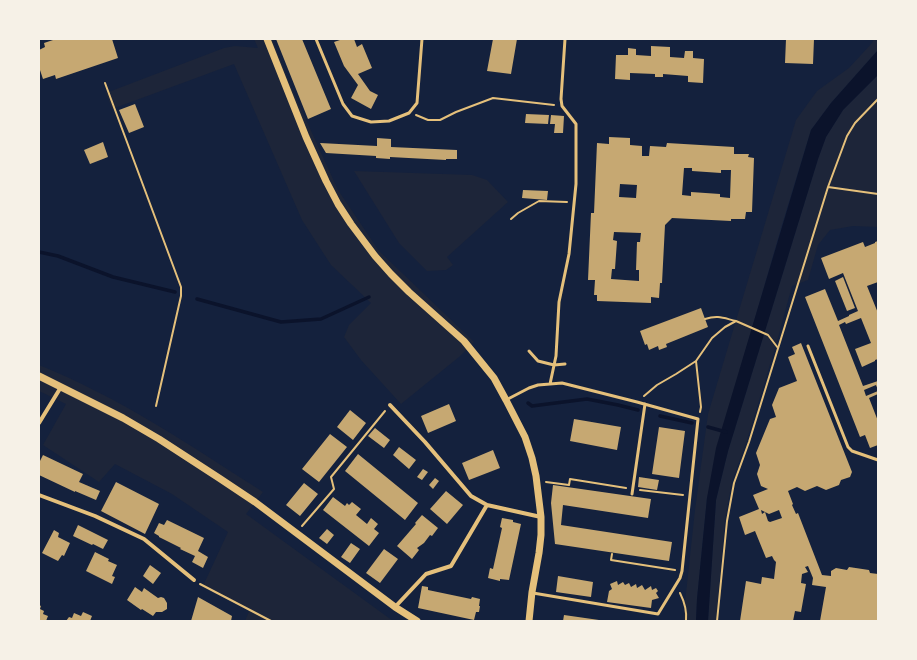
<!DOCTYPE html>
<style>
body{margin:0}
#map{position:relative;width:917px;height:660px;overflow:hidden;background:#14213d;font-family:"Sofia Sans Condensed",sans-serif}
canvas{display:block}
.frame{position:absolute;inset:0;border:40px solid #f6f1e7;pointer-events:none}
</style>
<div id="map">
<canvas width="917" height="660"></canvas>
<div class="frame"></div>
</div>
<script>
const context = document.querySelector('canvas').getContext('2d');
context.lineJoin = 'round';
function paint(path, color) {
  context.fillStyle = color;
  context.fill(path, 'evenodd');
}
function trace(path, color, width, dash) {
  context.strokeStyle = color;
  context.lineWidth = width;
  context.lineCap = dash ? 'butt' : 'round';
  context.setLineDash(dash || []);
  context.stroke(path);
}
paint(new Path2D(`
 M254 39H272L292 89 338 190 379 251 468 336 474 342 459 357 401 404 361 360 344 337 349 325 371 303 331 265 302 220 234 64 112 109 106 93 224 48 235 46 258 48Z
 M874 39H878V50L831 103 811 130 782 225 744 356 707 498 697 599 696 621H683L695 510 708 414 796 120 817 91 849 68 872 43Z
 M878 75V227L853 226 830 230 818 245 808 280 792 286 776 345 747 440 732 481 725 519 716 621H708L716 500 728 451 818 159 826 137 843 110Z
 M354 171 472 175 487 180 508 202 447 257 453 265 446 270 427 271 399 243Z
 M39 365C119 397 191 446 263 492L246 514 393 621H245L250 609 203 586 228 532 172 494 115 464 99 482 43 445 66 404 39 391Z`), '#1d2539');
paint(new Path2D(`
 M878 50V75L843 110 826 137 818 159 728 451 716 500 708 621H696L697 599 707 498 716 448 811 130 831 103Z`), '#0b132b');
trace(new Path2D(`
 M39 252 58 256 113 277 175 292
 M197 299 281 322 321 319 369 297
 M528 403 532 406 587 399 618 405 638 410
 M660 416 692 423
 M708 427 726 432`), '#0b132b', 3.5);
paint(new Path2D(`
 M56 39H112L118 58 56 79 55 75 43 79 39 67V50L45 47 44 43Z
 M276 39H302L331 109 308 119Z
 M343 39H354L357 47 362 44 372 68 358 74 370 91 378 95 371 109 351 98 358 85 344 66 334 42Z
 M493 39H517L511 74 487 71Z
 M786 39H814L813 64 785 63Z
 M651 46 670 47V57L684 58 685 51H693V58L704 59 703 83 688 82V76L663 74V77H655V74L630 73V80L615 79 616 55H628V48L636 49V55L651 56Z
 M135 104 144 127 129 133 119 110Z
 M526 114 549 115 548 124 525 123Z
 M551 115 564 116 563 133H554L555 124H550Z
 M609 137 630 138V145L642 146V156H649L650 146 666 147 667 143 734 147V154H749L748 157 754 158 752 212H746L745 219H731V221L672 218 665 225 662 283H660L659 298 651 297V303L597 301V295H594L595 280H588L591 213H594L597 143 609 144ZM684 168H692V171L721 173V170H731L730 198 720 197V194L691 192V196L682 195ZM620 184 637 185 636 198 619 197ZM614 232 641 233 640 242H637L636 270H639V281L611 279 612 269H615L617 241 613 240Z
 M377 138 391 139V147L457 150V159H446V160L390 157V159L376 158V156L326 153 320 143 377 146Z
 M103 142 108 157 90 164 84 150Z
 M523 190 548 191 547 200 522 198Z
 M878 241V282L867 286 878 313V359L875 360V361L862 367 855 349 871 343 861 318 846 324 845 322 839 325 863 386 878 381V390L876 385 864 390 866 396 878 391V394L869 398 878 421V430H877L878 433V445L870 448 865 435 860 437 805 297 825 289 838 321 849 316V315L858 311 843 273 829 279 821 258 863 242 865 247 875 243V242Z
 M843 277 855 308 847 311 835 281Z
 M701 308 708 327 666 344 667 347 659 350 658 346 649 350 647 344 645 345 640 331Z
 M801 343 852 472 850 477 841 480 839 485 826 490 817 486 805 491 797 487 788 491 793 504 792 505 796 514 798 513 822 575 831 576V571L836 568 847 570 849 567 869 570 870 573 878 574V621H820L826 587 812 585 813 578 808 566 805 567 808 572 802 574 801 583 806 584 801 612 795 611 793 621H740L746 581 761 584 762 577 774 579 776 562 774 560 772 556 766 558 755 531 745 535 739 517 759 509 753 495 768 489 761 486 757 474 760 465 756 453 770 419 776 417 772 405 779 388 797 381 788 357 795 354 792 347ZM761 510 769 514 779 510 782 518 770 522 768 521 765 512 762 514Z
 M449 404 456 421 428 433 421 416Z
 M350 410 366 423 353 440 337 427Z
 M574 419 621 427 617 450 570 441Z
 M659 427 685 431 679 478 652 474Z
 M375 428 390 440 384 448 368 436Z
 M330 434 347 447 319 482 302 469Z
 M399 447 416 460 409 469 393 455Z
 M493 450 500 468 469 480 462 463Z
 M358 454 418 503 405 520 345 471Z
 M43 455 83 474 79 482 100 491 96 500 75 491V492L39 475V463Z
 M423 469 428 472 422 480 417 477Z
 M639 477 659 480 657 490 638 487Z
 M435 478 439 481 433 489 429 485Z
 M116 482 159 504 145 534 101 511Z
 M304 483 318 494 300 516 286 505Z
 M553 485 651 499 648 518 563 505 561 525 672 542 669 561 555 544 551 503Z
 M446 491 463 505 447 524 430 509Z
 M333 497 345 506 347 503 349 505 352 502 361 509 356 515 367 524 371 518 378 524 374 529 379 533 369 546 323 510Z
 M422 515 438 528 432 536 430 535 424 543 417 548 419 550 412 559 397 546 416 524 415 523Z
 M502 518 513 520V522L521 524 509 580 500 579V581L488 578 490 568 493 569 502 528 500 527Z
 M167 520 204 538 198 551 208 557 203 568 192 562 195 556 180 549 181 548 159 537V536L154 533 159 523 164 525Z
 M78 525 108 540 103 549 93 544 92 545 73 536Z
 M327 529 334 535 327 544 319 538Z
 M54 530 59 533 58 537 70 543 64 556 62 555 58 561 42 553Z
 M351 543 360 549 350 563 341 557Z
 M384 549 398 559 380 583 366 573Z
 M95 552 109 559 108 561 117 565 112 576 115 577 112 584 86 571Z
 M150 565 161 573 153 584 143 576Z
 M558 576 593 582 591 597 556 592Z
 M617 581 618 585 623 582 625 585 629 583 631 587 636 584 637 588 642 585 645 590 651 586 652 590 656 588 658 591 656 593 659 598 652 600 651 608 607 602 609 591 612 589 610 584Z
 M422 586 428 587V590L471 599 472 597 480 599 479 606H480L479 612H476L474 620 418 608Z
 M135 587 142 592 144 588 158 598 161 597 164 598 167 603V609L162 612H156L153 616 142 609 141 610 127 600Z
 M198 597 232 616 231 621H191Z
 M39 605 41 606 40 609 44 611 43 614 48 616 46 621H39Z
 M83 612 92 616 90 621H66L69 617 72 618 74 613 81 616Z
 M564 615 599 620V621H563Z`), '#c6a872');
trace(new Path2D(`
 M105 83 181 287V296L156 406
 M416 115 428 120H440L456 112 493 98 554 105
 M828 187 878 194
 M511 219 518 213 539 201 567 202
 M705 319C718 315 723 318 736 321
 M696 361 701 407 700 412
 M644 396 657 385 676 374 696 361 712 338 725 327 736 321 768 335 778 348
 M546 482 569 485 570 479 626 488
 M640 490 683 495
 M302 526 334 489 331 477 385 411
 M612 554 611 560 675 570
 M200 584 271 621
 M680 593C684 601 687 611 686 621
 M717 621 727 521 734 483 749 442 828 187 847 136 855 123 878 99`), '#e5c07b', 2);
trace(new Path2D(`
 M316 39 343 104 352 116 371 122 389 121 409 113 417 103 422 39
 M808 346 848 447 852 451 878 460
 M529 351 538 361 554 365 565 364
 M550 384 556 356 559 302 569 254 576 184V124L562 106 561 99 565 39
 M506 400 529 388 538 385 562 383 637 402 698 419 682 571 680 578 658 614 533 593
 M632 494 645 404`), '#e5c07b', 3);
trace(new Path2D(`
 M390 405 425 442 471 496 487 505 541 517
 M39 423 61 387
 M39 495 95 516 144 539 194 580
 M395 607 426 574 451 566 487 505`), '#e5c07b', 4);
trace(new Path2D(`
 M267 39 306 137 326 181 338 204 351 224 375 256 391 274 409 292 464 341 494 378 506 400 525 437 532 458 536 476 541 517V535L539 553 532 592 529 621
 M39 376 123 418 159 439 219 478 255 502 395 607 417 621`), '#e5c07b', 7);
</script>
